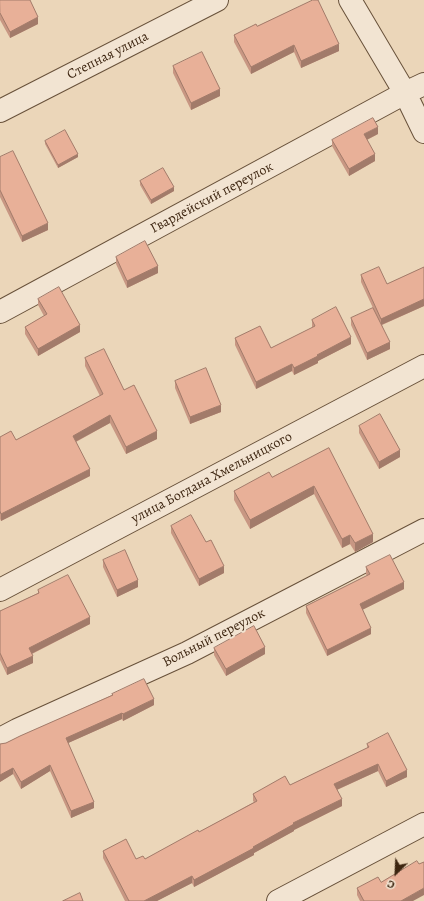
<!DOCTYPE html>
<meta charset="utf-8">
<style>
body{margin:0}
#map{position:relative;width:424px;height:901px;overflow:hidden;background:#ebd6b9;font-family:Alegreya,serif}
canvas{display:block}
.north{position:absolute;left:376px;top:853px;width:40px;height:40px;-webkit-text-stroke:3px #f2e4d2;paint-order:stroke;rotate:204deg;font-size:11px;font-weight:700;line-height:16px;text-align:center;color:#3d2510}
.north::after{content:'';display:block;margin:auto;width:14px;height:18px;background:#3d2510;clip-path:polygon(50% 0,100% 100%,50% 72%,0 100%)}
</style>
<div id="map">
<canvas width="424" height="901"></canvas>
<div class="north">С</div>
</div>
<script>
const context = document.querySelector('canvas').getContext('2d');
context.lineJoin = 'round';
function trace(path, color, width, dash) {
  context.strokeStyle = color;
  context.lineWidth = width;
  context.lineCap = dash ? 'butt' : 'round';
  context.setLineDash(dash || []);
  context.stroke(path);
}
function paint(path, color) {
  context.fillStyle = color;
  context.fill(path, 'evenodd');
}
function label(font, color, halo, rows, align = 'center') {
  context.font = font + ' Alegreya,serif';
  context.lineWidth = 4;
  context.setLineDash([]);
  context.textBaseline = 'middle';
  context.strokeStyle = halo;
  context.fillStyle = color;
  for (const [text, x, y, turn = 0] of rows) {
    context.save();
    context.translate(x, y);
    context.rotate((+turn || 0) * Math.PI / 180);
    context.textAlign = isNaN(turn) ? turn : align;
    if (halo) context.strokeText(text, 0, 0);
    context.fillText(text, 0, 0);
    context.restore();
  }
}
const minor = new Path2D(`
 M350 0 405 93 424 132
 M0 111 217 0
 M0 312 405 93 424 84
 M0 590 424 366
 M0 739 17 730 187 653 424 530
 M278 901 424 824`);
trace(minor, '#68513a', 24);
trace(minor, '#f2e4d2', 22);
paint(new Path2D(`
 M0 0 38 24 10 38 0 20Z
 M257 26 339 51 301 68 294 52 251 74 234 42V35Z
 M173 66 220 96 191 110 173 73Z
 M378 134 367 140 375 161 349 176 332 146V140Z
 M45 141 78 157 58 168 45 144Z
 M0 157 48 230 22 242 0 197Z
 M140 181 174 191 151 204 140 185Z
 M116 257 158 273 127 288 116 264Z
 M424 267V306L382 325 390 349 367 360 351 325V318L373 308 361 282V275L387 284Z
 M38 299 80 332 38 356 25 334V327L44 316 38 305Z
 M312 320 351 344 318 361V363L294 375 292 371 256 389 235 345V338L271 348 312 328Z
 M85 358 124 390 157 439 126 454 110 423 76 442 90 476 1 521 0 519V437L16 440 100 396 85 366Z
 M175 381 221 412 190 424 175 388Z
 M359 426 400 457 379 469 359 433Z
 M329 448 373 542 355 552 350 544 342 548 314 494 250 529 234 500V491L272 477Z
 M171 526 224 573 199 586 171 533Z
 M103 560 138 587 117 597 103 567Z
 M366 567 404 589 362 610 371 634 327 656 306 613V606L367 576 366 574Z
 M38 590 90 624 32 654 33 663 7 675 0 660V611L38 593Z
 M214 648 265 654 226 676 214 655Z
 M112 694 154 705 123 721 122 719 68 743 94 808 71 818 50 771 21 789 13 774 0 782V744L6 743 112 695Z
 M367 744 407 777 386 787 378 771 337 790 342 806 294 830V831L254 853V855L194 887 192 883 157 901H125L103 858V851L136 859H145L199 832 254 802 253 801V794L290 785 367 748Z
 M381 882 413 901H360L357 895V888Z`), '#c89783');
paint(new Path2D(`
 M38 17V24L10 38V32Z
 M339 44V51L301 68V61Z
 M294 45V52L251 74V67Z
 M220 89V96L191 110V103Z
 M378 127V134L364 141V134Z
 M78 154V157L58 168V165Z
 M375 154V161L349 176V169Z
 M174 187V191L151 204V200Z
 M48 223V230L22 242V236Z
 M158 266V273L127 288V281Z
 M424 299V306L381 325V319Z
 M80 325V332L38 356V349Z
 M351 337V344L318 361V363L294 375V368L317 355Z
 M390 342V349L367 360V353Z
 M292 364V371L256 389V382Z
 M221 405V412L190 424V417Z
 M110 415V423L73 443V436Z
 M157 431V439L126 454V447Z
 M400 450V457L379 469V462Z
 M90 469V476L1 521V514Z
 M314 486V494L250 529V520Z
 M373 534V542L355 552V543Z
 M350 535V544L342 548V539Z
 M224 566V573L199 586V579Z
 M138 580V587L117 597V590Z
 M404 582V589L360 611V604Z
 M90 617V624L29 655V648Z
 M371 628V634L327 656V650Z
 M265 647V654L226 676V669Z
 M33 656V663L7 675V668Z
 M154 699V705L123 721V714Z
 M122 713V719L66 744V738Z
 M378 764V771L334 791V784Z
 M50 765V771L21 789V782Z
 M13 768V774L0 782V775Z
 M407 770V777L386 787V781Z
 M342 799V806L294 830V831L254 853V855L194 887V880L253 847 293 823Z
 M94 802V808L71 818V811Z
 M192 876V883L157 901H144Z
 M424 888V895L413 901H401Z`), '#a27b6a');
const building = new Path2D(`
 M0 0H30L38 17 10 32 0 13Z
 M313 0H318L339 44 301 61 294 45 251 67 234 35 256 24 257 26Z
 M202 52 220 89 191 103 173 66Z
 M373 118 378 127 364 134 375 154 349 169 332 140Z
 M65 130 78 154 58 165 45 141Z
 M13 151 48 223 22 236 0 190V157Z
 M163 168 174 187 151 200 140 181Z
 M145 241 158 266 127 281 116 257Z
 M379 267 387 284 424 267V299L381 319 361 275Z
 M59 287 80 325 38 349 25 327 47 314 38 299Z
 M336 307 351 337 317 355 318 356 294 368 292 364 256 382 235 338 260 326 271 348 315 326 312 320Z
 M373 308 390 342 367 353 351 318Z
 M104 349 124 390 134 385 157 431 126 447 110 415 73 436 90 469 1 514 0 511V437L11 431 16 440 103 394 85 358Z
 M206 368 221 405 190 417 175 381Z
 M380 414 400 450 379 462 359 426Z
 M329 448 373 534 355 543 350 535 342 539 314 486 250 520 234 491 269 472 272 477Z
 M191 515 206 542 211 540 224 566 199 579 171 526Z
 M125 550 138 580 117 590 103 560Z
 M390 555 404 582 360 604 371 628 327 650 306 606 370 574 366 567Z
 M68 575 90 617 29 648 33 656 7 668 0 653V611L39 593 38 590Z
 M254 626 265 647 226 669 214 648Z
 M144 679 154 699 123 714 122 713 66 738 94 802 71 811 50 765 21 782 13 768 0 775V744L6 743 20 736 113 695 112 694Z
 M388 733 407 770 386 781 378 764 334 784 342 799 293 823 294 824 253 847 254 848 194 880 192 876 144 901H129L103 851 126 839 136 859 143 856 145 859 198 830 199 832 257 801 253 794 285 776 290 785 369 747 367 744Z
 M417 861 419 864 424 862V888L401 901H364L357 888 378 877 381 882Z
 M80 893 83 901H63Z`);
paint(building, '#e8b098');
trace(building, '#a27b6a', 1);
label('14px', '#3d2510', '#f2e4d2', [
 ["Степная улица",108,56,-27],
 ["Гвардейский переулок",212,198,-28],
 ["улица Богдана Хмельницкого",212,478,-28],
 ["Вольный переулок",214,638,-27]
]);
</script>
